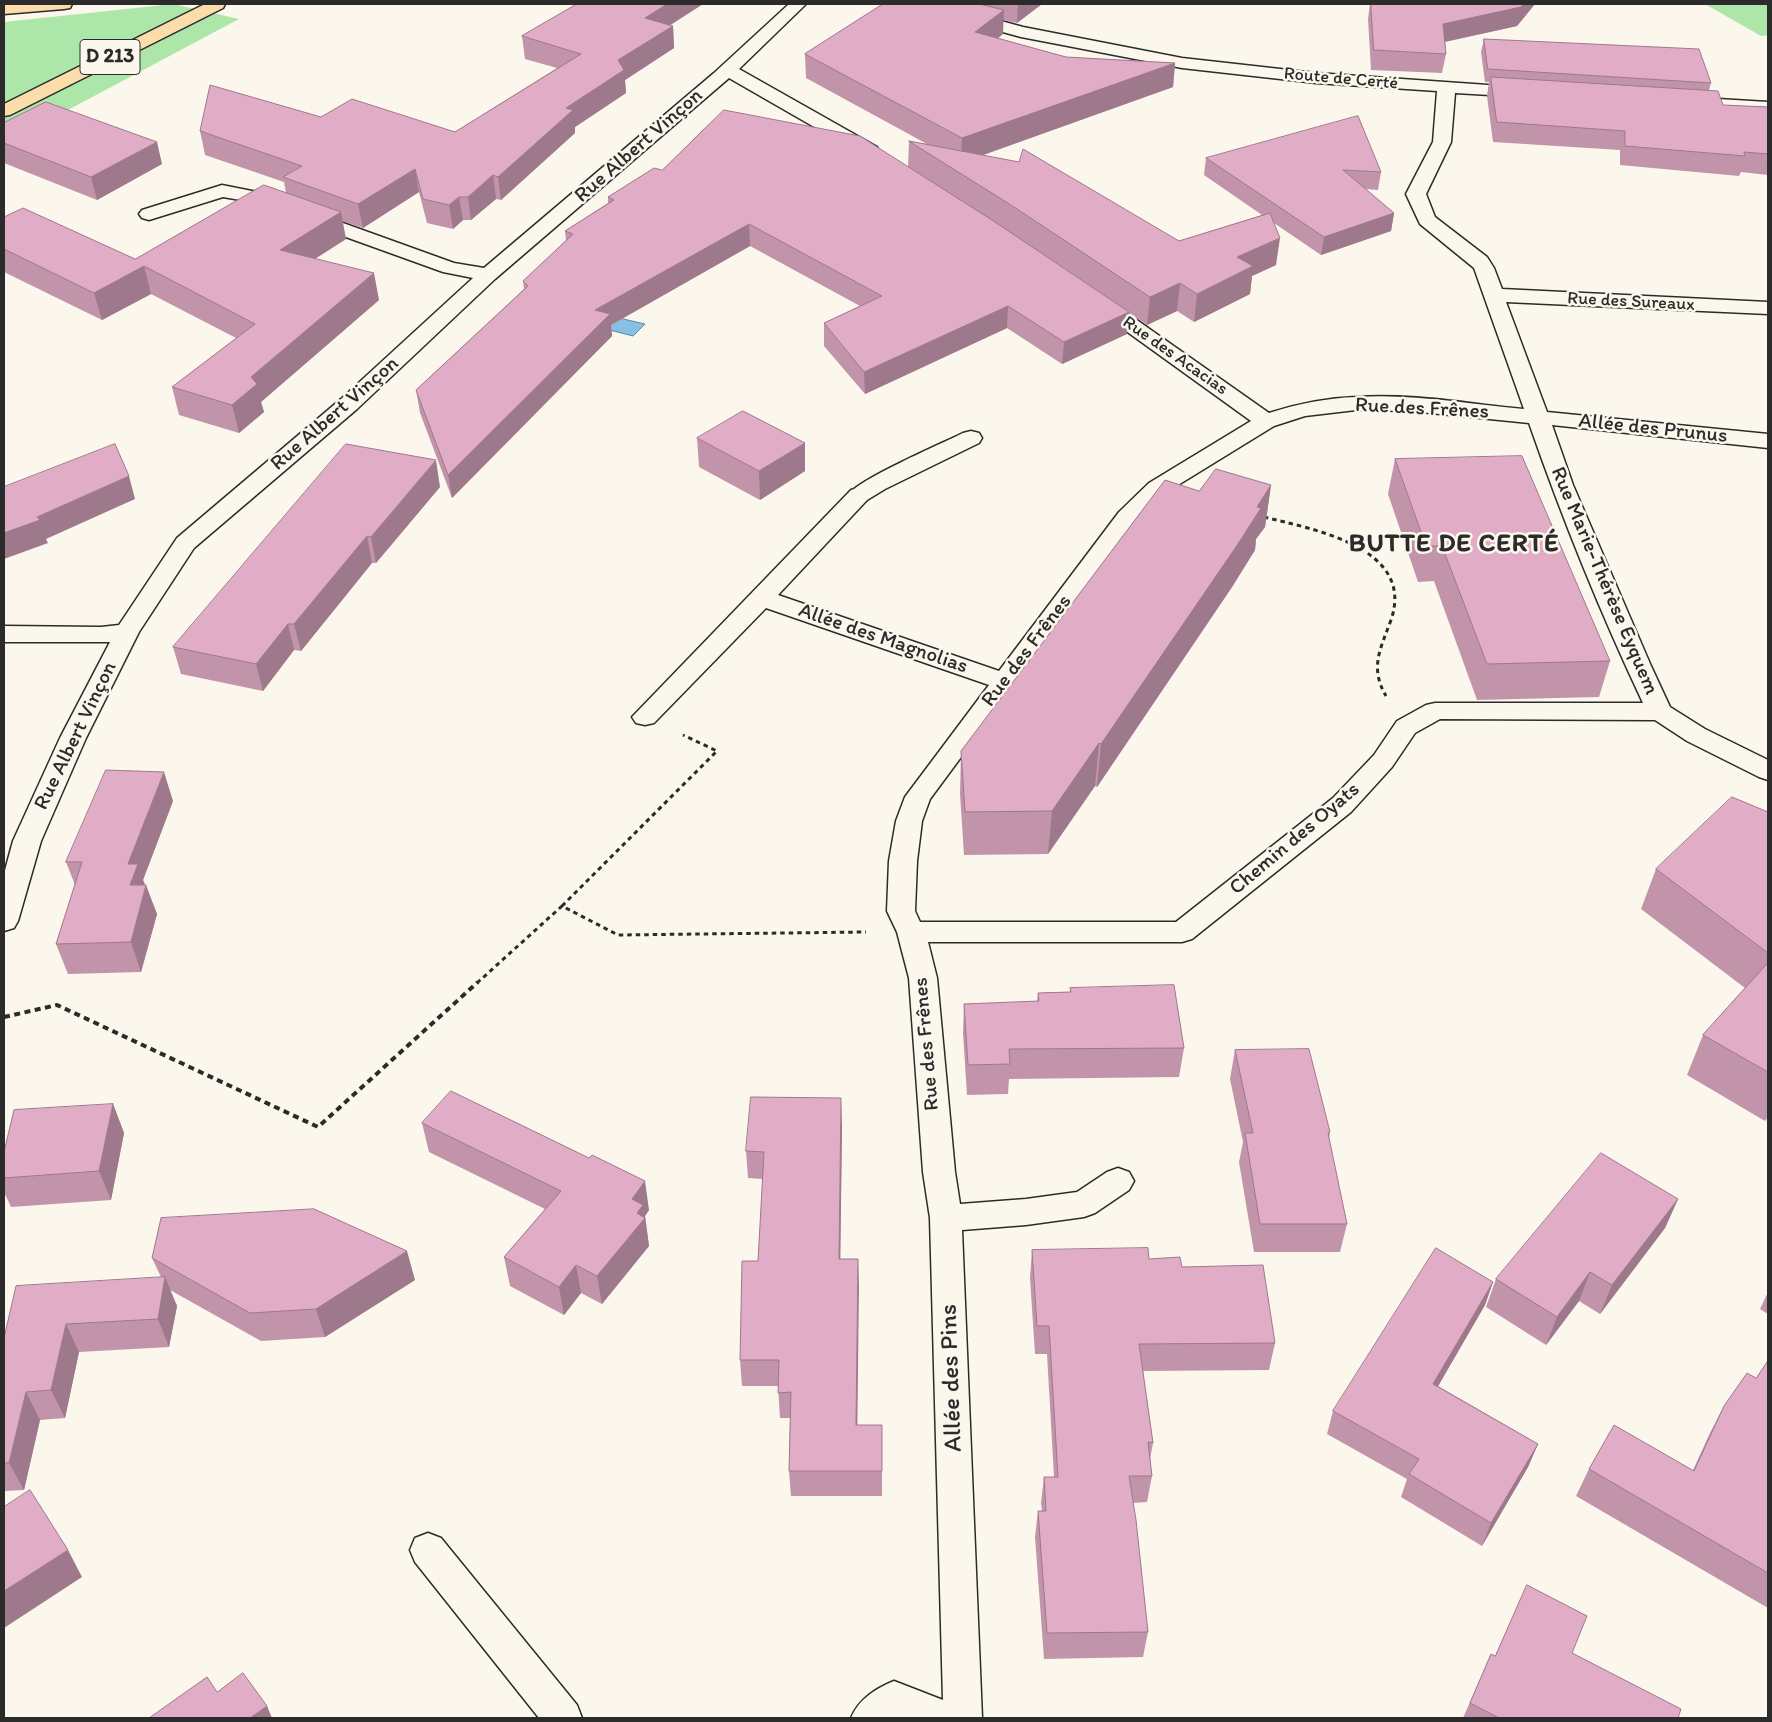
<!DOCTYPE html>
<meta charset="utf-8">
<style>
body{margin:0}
#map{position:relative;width:1772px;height:1722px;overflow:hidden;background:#fbf7ec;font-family:Itim,sans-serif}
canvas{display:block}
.frame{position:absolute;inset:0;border:5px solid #2b2b2b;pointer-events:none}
</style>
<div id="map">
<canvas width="1772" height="1722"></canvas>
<div class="frame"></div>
</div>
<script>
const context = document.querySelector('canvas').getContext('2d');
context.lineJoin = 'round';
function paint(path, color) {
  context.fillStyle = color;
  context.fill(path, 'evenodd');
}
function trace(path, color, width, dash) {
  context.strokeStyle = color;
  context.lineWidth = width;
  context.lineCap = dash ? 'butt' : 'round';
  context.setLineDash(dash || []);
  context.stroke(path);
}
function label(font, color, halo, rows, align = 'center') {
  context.font = font + ' Itim,sans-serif';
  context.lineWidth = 5;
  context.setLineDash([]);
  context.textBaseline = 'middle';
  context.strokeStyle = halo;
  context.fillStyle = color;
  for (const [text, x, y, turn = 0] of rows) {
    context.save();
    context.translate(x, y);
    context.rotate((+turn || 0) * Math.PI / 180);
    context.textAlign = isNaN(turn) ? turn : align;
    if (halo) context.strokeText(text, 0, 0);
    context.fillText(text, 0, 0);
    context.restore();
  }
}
paint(new Path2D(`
 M173 4 239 19 4 144V22Z
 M1705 4H1768V35L1761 36Z`), '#ade6a9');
const water = new Path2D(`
 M606 315 645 324 633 336 594 326Z`);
paint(water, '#86c1e5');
trace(water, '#62859b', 1);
const service = new Path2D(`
 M971 431 979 433 982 438 979 443 885 489 867 500 859 502 851 500 848 495C859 479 941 444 963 433Z`);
const minor = new Path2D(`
 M789 4H806L739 69 877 147 879 151 877 155 870 157 863 155 729 78 495 279 357 409 194 548 139 632 86 738 41 841 18 921 14 928 4 931V874L13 841 60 738 110 642H4V626L101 627 119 625 177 538 341 399 473 278 443 272 246 201 223 197 149 220 142 218 139 214 142 210 222 185 257 192 454 263 484 268 714 73Z
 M913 4H939L1023 27 1182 58 1316 73 1531 88 1534 92 1531 96 1525 97 1455 93 1451 142 1426 194 1435 217 1487 257 1494 268 1502 289 1768 302V314L1506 302 1547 412 1768 434V448L1552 425 1573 485 1651 666 1670 707 1705 729 1768 760V780L1759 777 1687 741 1655 720 1440 719 1415 733 1392 767 1351 812 1192 939 1182 942H928L937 978 955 1172 960 1204 1026 1199 1077 1192 1107 1172 1118 1168 1129 1172 1134 1181 1129 1190 1095 1213 1084 1217 1026 1225 962 1230 982 1718H851C859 1699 875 1689 894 1681L943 1700 930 1218 923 1172 909 978 897 932 887 911 889 861 896 821 905 797 989 685 766 608 654 723 645 725 636 723 632 717 851 490 859 488 867 490 870 495 867 500 778 595 999 671 1119 512 1149 483 1251 421 1090 305 1087 301 1090 297 1097 295 1104 297 1269 413C1297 404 1326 398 1356 397 1411 393 1469 404 1524 409L1474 268 1420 224 1406 194 1433 142 1437 91 1316 83 1182 68 1021 37 915 8ZM1356 410 1410 411 1529 423C1562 518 1600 612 1643 703H1435L1426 705 1397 721 1374 755 1333 798 1176 922H920L915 911 917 861 922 821 930 799 1135 522 1165 493 1274 426 1305 416Z
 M1685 97 1768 102V112L1679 106 1676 102 1679 98Z
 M428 1533 441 1538 577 1705 582 1718H539L415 1562 410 1550 415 1538Z`);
const trunk = new Path2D(`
 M4 4H72L70 8 64 9 4 14Z
 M205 4H225L223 8 10 115 4 116V104Z`);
trace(service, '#2b2b2b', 3);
trace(minor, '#2b2b2b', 3);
trace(trunk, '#2b2b2b', 3);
trace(new Path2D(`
 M1264 517C1312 529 1416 547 1391 620 1381 648 1369 667 1386 696
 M562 906 717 751 683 735
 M477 983 562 906 618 935 866 932`), '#2b2b2b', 3, [4.5, 4]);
trace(new Path2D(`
 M4 1017 57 1005 318 1127 478 982`), '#2b2b2b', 4, [6, 4.5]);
paint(service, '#fbf7ec');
paint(minor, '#fbf7ec');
paint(trunk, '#faddab');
paint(new Path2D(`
 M577 4H703L670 25 673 26 674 48 625 80 626 93 575 127V133L501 200 496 199 471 220H463L453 229 427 223 419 192 363 228 342 221 346 239 315 259 379 300 261 402 264 412 239 433 179 415 172 387 236 338 151 294 102 320 4 272V217L135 259 286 193 284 182 205 155 200 131 321 117 455 132 557 68 525 59 522 36Z
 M883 4H1042L1017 23 1003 20V34L998 38 1066 57 1175 63 1173 87 982 155 1179 241 1262 215 1204 175 1206 158 1381 172 1378 190 1366 189 1394 213 1391 231 1321 255 1274 223 1276 265 1252 276 1250 294 1194 322 1177 311 1147 325 1010 232 1129 312 1127 334 1062 364 1007 328 865 394 824 346V323L860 306 750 246 611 325 612 336 452 498 420 413 416 390 524 289 523 281 566 241 565 231 608 203V197L662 170 908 167 909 141 927 144 806 78 805 54Z
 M1370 4H1535L1517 26 1445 42 1446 54 1442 73 1371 70 1368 19Z
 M1484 39 1711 83 1709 90 1723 105 1768 107V175L1741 172 1739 176 1620 165V150L1493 142 1487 96 1489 82H1485L1481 52Z
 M4 123 162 164 97 200 4 163Z
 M697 438 805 471 760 500 699 467Z
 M1395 459 1610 661 1599 697 1477 700 1434 581 1418 582 1388 494Z
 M1271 485 1265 527 1256 539 1255 550 1232 587 1097 787 1095 786 1048 854 964 855 960 794 961 751 1199 491Z
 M440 487 376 563H372L301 651 294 650 263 691 181 674 173 647Z
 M173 801 143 880 157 914 141 972 68 974 56 944 75 885 66 862Z
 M1768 812V1117L1765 1121 1687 1075 1703 1035 1745 988 1641 909 1656 869Z
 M1070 988 1184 1048 1179 1077 1009 1079 1008 1094 967 1095 963 1033 964 1004 1037 1002 1038 993 1070 992Z
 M1235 1050 1330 1132 1329 1139 1347 1224 1340 1252H1254L1239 1162 1243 1142 1230 1079Z
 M113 1104 124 1133 111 1200 11 1207 4 1192V1152Z
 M422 1123 649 1210 645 1216 649 1246 602 1304 581 1293 564 1315 510 1286 504 1257 545 1209 429 1152Z
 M842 1125 840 1259H858L857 1425H882V1496H791L789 1471 790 1418H780L778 1386H742L740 1360 758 1261 763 1179 748 1178 746 1151Z
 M1678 1199 1665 1228 1600 1314 1579 1301 1546 1345 1486 1307 1496 1279Z
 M1032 1250 1149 1259 1182 1267 1275 1343 1269 1370 1143 1371 1153 1443 1150 1459 1152 1476 1147 1502 1133 1503 1148 1632 1143 1657 1044 1659 1035 1537 1038 1511H1042L1041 1503 1044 1477H1054L1047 1354H1035L1030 1278Z
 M152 1258 415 1280 325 1337 261 1341 170 1290 177 1306 169 1347 79 1352 65 1418 40 1420 24 1490 4 1491V1338L161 1277Z
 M1493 1282 1485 1305 1438 1386 1538 1444 1528 1467 1482 1546 1401 1497 1407 1479 1327 1434 1333 1411Z
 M1768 1292V1314L1760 1309Z
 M1768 1361V1608L1576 1496 1589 1469 1693 1470 1710 1433 1724 1406 1756 1378Z
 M1572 1653 1678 1718H1463L1491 1654 1495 1656Z`), '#c294aa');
paint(new Path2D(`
 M667 4H703L647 40 645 18Z
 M1018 4H1042L1017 23Z
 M1524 4H1535L1517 26 1439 43 1443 24Z
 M1004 10 1003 34 975 56V32Z
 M673 26 674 48 625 80 626 93 575 127V133L501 200 498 177 566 108 618 60Z
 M1175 63 1173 87 961 163 962 138Z
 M157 142 162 164 97 200 91 177Z
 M415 169 419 192 363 228 358 204Z
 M493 175 496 199 471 220 468 197Z
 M459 197 463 220 453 229 449 205Z
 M341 212 346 239 286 277 280 250Z
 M1394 213 1391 231 1321 255 1324 237Z
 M749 224 750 246 611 325 612 336 452 498 448 475 595 310Z
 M1280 238 1276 265 1252 276 1250 294 1194 322 1197 294 1237 257Z
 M144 266 151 294 102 320 94 293Z
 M374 273 379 300 261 402 264 412 239 433 232 405 251 377Z
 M1180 283 1177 311 1147 325 1150 297Z
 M1008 306 1007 328 865 394 864 372Z
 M1129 312 1127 334 1062 364 1064 342Z
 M805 443V471L760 500 759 471Z
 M436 460 440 487 376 563 371 537Z
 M129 476 135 499 46 539 48 543 4 559V533L37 517Z
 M1271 485 1265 527 1256 539 1255 550 1232 587 1097 787 1101 744Z
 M367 536 372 563 301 651 294 624Z
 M288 624 294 650 263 691 256 664Z
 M1099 743 1095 786 1048 854 1052 811Z
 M164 772 173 801 143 880 146 887V885L157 914 141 972 131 942 130 885 128 864Z
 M841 1098 842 1125 840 1286 839 1259Z
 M113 1104 124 1133 111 1200 99 1171Z
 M645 1181 649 1210 645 1216 649 1246 602 1304 597 1276 632 1199Z
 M1678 1199 1665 1228 1600 1314 1612 1285Z
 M407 1251 415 1280 325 1337 316 1309Z
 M858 1259 859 1285 857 1451 856 1425Z
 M576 1265 581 1293 564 1315 559 1287Z
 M1590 1272 1579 1301 1546 1345 1557 1317Z
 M165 1277 177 1306 169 1347 158 1319Z
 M1493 1282 1485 1305 1426 1407 1433 1384Z
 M66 1324 79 1352 65 1418 51 1390Z
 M26 1392 40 1420 24 1490 9 1463Z
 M1538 1444 1528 1467 1482 1546 1491 1523Z
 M68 1550 82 1577 4 1628V1591Z
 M267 1706 272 1718H250Z`), '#9e788b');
const building = new Path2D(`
 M577 4H667L645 18 673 26 618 60 624 70 566 108 573 110 498 177 493 175 468 197H459L449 205 423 199 415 169 358 204 283 177 302 166 200 131 210 85 321 117 352 99 455 132 581 54 522 36Z
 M883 4H979L1004 10 975 32 1066 57 1175 63 962 138 805 54Z
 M1371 4H1524L1521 7 1443 24 1446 54 1374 50Z
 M1484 39 1699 49 1711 83 1488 69Z
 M1491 77 1718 91 1723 105 1768 107V154L1744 152 1745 156 1625 146V131L1497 122Z
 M46 102 157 142 91 177 4 143V123Z
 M724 110 860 136 995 222 1129 312 1064 342 1008 306 864 372 824 323 882 296 749 224 595 310 610 314 448 475 416 390 528 286 523 281 573 234 565 231 614 200 608 197 654 168 662 170Z
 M1358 116 1381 172 1343 170 1394 213 1324 237 1206 158Z
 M909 141 1019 162 1023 149 1179 241 1270 213 1280 238 1237 257 1253 266 1197 294 1180 283 1150 297 1011 205Z
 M264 185 341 212 280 250 374 273 251 377 257 384 232 405 172 387 255 324 144 266 94 293 4 249V217L23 208 135 259Z
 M743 411 805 443 759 471 697 438Z
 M115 444 129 476 37 517 40 520 4 533V487Z
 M346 444 436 460 371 537 367 536 294 624H288L256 664 173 647Z
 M1522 456 1610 661 1487 664 1442 546H1426L1395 459Z
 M1216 469 1271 485 1257 507 1261 508 1238 544 1101 744 1099 743 1052 811 965 812 961 751 1165 480 1199 491Z
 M106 770 164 772 128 864H138L130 885H146L131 942 56 944 82 862H66Z
 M1732 797 1768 812V953L1656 869Z
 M1768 963V1072L1703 1035Z
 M1174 985 1184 1048 1009 1049 1010 1064 968 1065 964 1004 1039 1001 1038 993 1071 992 1070 988Z
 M1309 1049 1330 1132 1328 1133 1347 1224H1260L1245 1133H1253L1235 1050Z
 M451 1091 589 1158 592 1155 645 1181 632 1199 643 1205 637 1213 645 1218 597 1276 576 1265 559 1287 504 1257 561 1191 422 1123Z
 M751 1097 841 1098 839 1259H858L856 1425H882V1471H789L791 1392 778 1393 779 1360H740L742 1261H758L764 1152 746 1151Z
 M113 1104 99 1171 4 1178V1152L14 1110Z
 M1601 1153 1678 1199 1612 1285 1590 1272 1557 1317 1496 1279Z
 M314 1209 407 1251 316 1309 250 1313 152 1258 161 1218Z
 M1148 1248 1149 1259 1180 1257 1182 1267 1263 1265 1275 1343 1139 1344 1153 1443 1148 1442 1152 1476H1129L1136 1520 1148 1632 1047 1633 1038 1511H1046L1044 1477H1058L1049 1326H1037L1032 1250Z
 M1436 1248 1493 1282 1433 1384 1538 1444 1491 1523 1409 1474 1419 1459 1333 1411Z
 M165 1277 158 1319 66 1324 51 1390 26 1392 9 1463H4V1338L16 1286Z
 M1768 1361V1573L1589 1469 1614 1425 1694 1471 1724 1406 1747 1373 1756 1378Z
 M30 1490 68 1550 4 1591V1507Z
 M1527 1585 1587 1616 1572 1653 1681 1709 1678 1718H1499L1470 1703 1491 1654 1495 1656Z
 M243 1673 267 1706 250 1718H149L207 1677 217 1692Z`);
paint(building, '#e1acc6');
trace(building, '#9e788b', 1);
label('18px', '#2b2b2b', '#fbf7ec', [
 ["Route de Certé",1341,79,5],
 ["Rue des Sureaux",1631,302,3],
 ["Rue des Acacias",1175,356,35]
]);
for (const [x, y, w] of [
 [110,57,60]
]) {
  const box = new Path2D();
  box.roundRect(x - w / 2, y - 17.5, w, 35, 4);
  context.fillStyle = '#fbf7ec';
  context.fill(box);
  trace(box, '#2b2b2b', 1);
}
label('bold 20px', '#2b2b2b', null, [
 ["D 213",110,57]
]);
label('21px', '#2b2b2b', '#fbf7ec', [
 ["Rue Albert Vinçon",639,146,-41],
 ["Rue des Frênes",1422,409,3],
 ["Rue Albert Vinçon",335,414,-41],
 ["Allée des Prunus",1653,429,6],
 ["Rue Marie-Thérèse Eyquem",1604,581,67],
 ["Allée des Magnolias",883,639,19],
 ["Rue des Frênes",1027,651,-53],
 ["Rue Albert Vinçon",76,736,-64],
 ["Chemin des Oyats",1295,839,-40],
 ["Rue des Frênes",927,1044,-95]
]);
label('25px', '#2b2b2b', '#fbf7ec', [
 ["Allée des Pins",952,1378,-92]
]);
context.letterSpacing = '1px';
label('bold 26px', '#2b2b2b', '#fbf7ec', [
 ["BUTTE DE CERTÉ",1454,544]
]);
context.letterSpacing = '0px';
</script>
